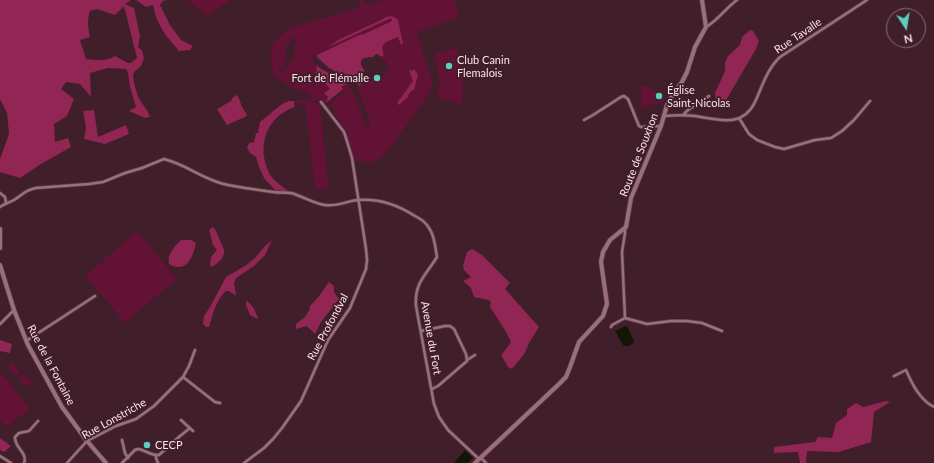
<!DOCTYPE html>
<meta charset="utf-8">
<style>
body{margin:0}
#map{position:relative;width:934px;height:463px;overflow:hidden;background:#401e2a;font-family:Lato,sans-serif}
canvas{display:block}
.north{position:absolute;left:886px;top:8px;width:40px;height:40px;box-sizing:border-box;background:#401e2a;border:1px solid #8b6d77;border-radius:50%;rotate:168deg;font-size:11px;font-weight:700;line-height:16px;text-align:center;color:#fbe3ea}
.north::after{content:'';display:block;margin:auto;width:14px;height:18px;background:#5dceb9;clip-path:polygon(50% 0,100% 100%,50% 72%,0 100%)}
</style>
<div id="map">
<canvas width="934" height="463"></canvas>
<div class="north">N</div>
</div>
<script>
const context = document.querySelector('canvas').getContext('2d');
context.lineJoin = 'round';
function paint(path, color) {
  context.fillStyle = color;
  context.fill(path, 'evenodd');
}
function trace(path, color, width, dash) {
  context.strokeStyle = color;
  context.lineWidth = width;
  context.lineCap = dash ? 'butt' : 'round';
  context.setLineDash(dash || []);
  context.stroke(path);
}
function label(font, color, halo, rows, align = 'center') {
  context.font = font + ' Lato,sans-serif';
  context.lineWidth = 3.5;
  context.setLineDash([]);
  context.textBaseline = 'middle';
  context.strokeStyle = halo;
  context.fillStyle = color;
  for (const [text, x, y, turn = 0] of rows) {
    context.save();
    context.translate(x, y);
    context.rotate((+turn || 0) * Math.PI / 180);
    context.textAlign = isNaN(turn) ? turn : align;
    if (halo) context.strokeText(text, 0, 0);
    context.fillText(text, 0, 0);
    context.restore();
  }
}
paint(new Path2D(`
 M187 0H231L207 16Z
 M360 0H363L366 4 384 0H455L458 15V18L419 31V33L417 34 432 81V85L431 91 386 154C379 160 372 164 362 161V162L352 158 344 132 324 106 328 105 344 92 341 87 347 84 353 91 366 126V127L370 126C369 117 363 100 358 93L359 92 358 88 362 84 358 78 363 73 367 78 370 76 375 82H379L382 80 385 72 389 69C389 65 384 59 380 57L384 55 383 51 384 44 386 42 397 38 396 18 386 17 381 20 338 40 329 46 391 18 393 21 363 35H359L315 56V55L311 57 317 68 316 73 330 89 324 93 328 97 326 103H324L319 98 316 99 315 102 295 104 294 101 312 99V97C305 91 297 90 288 85 283 83 280 79 274 77 272 73 273 69 272 65 268 45 276 36 293 27L357 8 360 5ZM293 37 297 38 295 45V56L290 63 280 73 278 71 284 64 287 44 289 45 291 38ZM417 79 414 90H412L408 95V97L399 105 397 103 413 81ZM331 104 336 112 334 113 346 130 349 135 347 136 344 130 328 108 327 106Z
 M458 48 463 79 462 105 437 97 440 82 434 53Z
 M641 86H649L652 91H665V94L663 95 662 93 656 95V94L654 95 652 99 653 100H659L664 97V102L641 108Z
 M305 103H317L322 108 320 110 329 189H318L315 187Z
 M137 231 177 279 125 323 85 276Z
 M13 362 21 372 15 376 8 366Z
 M0 371 30 409 6 427 0 419Z
 M23 374 33 382 28 387 18 379Z`), '#611235');
paint(new Path2D(`
 M0 0H131L125 4 134 8 140 36 138 47 142 50 144 58 141 66 135 71 133 74 134 83 138 97 148 112 150 117 145 118 129 111 136 107 130 87 128 73 126 69 108 68 90 73 91 97 80 84 66 82 61 89 74 99 67 116 54 124 55 142 68 138 71 147 41 164 20 178 0 172V159L9 134 7 113 0 99ZM124 6 137 58 131 63H128L115 56C106 62 96 60 86 59L80 40 90 37C88 29 87 19 90 11L97 9 115 15Z
 M136 0H167L163 1 160 5 170 25 181 40 193 46 190 50 179 51C166 36 157 26 153 5L146 7Z
 M391 16 394 17 398 20 403 43 401 45 398 37C388 42 379 41 384 55L380 57 378 54H376L373 57C361 57 357 61 365 71L358 78 362 84 359 86 354 79 351 81 329 68 317 57V55L359 35 364 34 392 21 391 18 326 48 338 40 381 20 386 17Z
 M750 30 753 31 759 41 756 49 725 102 717 108 715 93 725 71V63L728 56 740 45 742 37Z
 M315 65 347 84 341 87 343 89 326 103 328 97 324 93 330 89 316 73 317 68Z
 M414 69 418 75 414 90H412L408 95V97L399 105 397 103 413 81 409 70H410L413 71Z
 M237 95C240 99 240 102 242 107 244 110 246 112 247 116L227 125 217 109 231 101 233 97Z
 M289 101H294C294 103 295 105 294 107 294 108 292 108 291 108 288 110 284 112 281 114 261 129 259 156 271 176 276 183 284 187 290 193L275 190 264 178 259 167 256 157 249 152 247 147 249 143 254 142 256 133H258L260 122 282 104Z
 M94 110 98 137 126 125 129 134 105 144 84 139 86 127 83 111Z
 M213 227C217 231 217 234 219 238 220 241 222 244 223 247 227 257 219 262 212 267L210 265 211 257 217 250 213 245 209 230Z
 M181 240H191L196 243C193 258 186 274 169 264 167 254 174 247 181 240Z
 M272 240 265 255 254 266 236 278 234 283 236 296C233 293 230 291 226 291 216 300 213 314 209 327H206L203 324 204 316 210 307 226 277 245 266 256 257 265 246Z
 M472 249 482 255 510 283 505 289 539 327 529 343 525 353 512 369 508 367 501 355 506 349 511 342 505 330 490 307 491 303 489 300 474 297 471 288 463 281 471 277 464 270 463 266 467 252Z
 M329 282 334 286V292L339 299 321 322 315 334 307 326 296 329V324L305 317 309 311 310 306 319 296Z
 M246 301C253 304 255 311 258 318L257 319 250 315 246 305Z
 M0 340 12 344 10 353 0 351Z
 M886 401 890 402 874 412 871 442 839 452 807 451 806 463H800L798 452 774 453V447L815 442 818 437 832 438 836 423 847 415V409L856 403 863 407Z
 M0 438 11 446 4 452 0 450Z`), '#912554');
paint(new Path2D(`
 M626 326 628 328 634 342C631 346 627 347 623 345L615 331Z
 M465 450 473 458 468 463H454Z`), '#121606');
const street = new Path2D(`
 M706 27C718 20 726 8 737 0
 M684 114 688 110 709 96
 M664 116C675 115 685 115 695 116 717 119 742 129 755 102 762 87 767 69 780 57L867 0
 M739 118 749 134 757 140 775 147 784 149 815 140 831 138 842 131 854 120 870 101
 M584 120 593 115 621 97 624 96 628 99 639 126 641 127 661 126
 M0 193 5 197 6 203
 M0 207C4 204 8 203 12 201 22 196 24 190 36 188L89 184 103 182 125 173 142 168 164 159C186 164 205 181 228 185 243 188 258 190 273 192 279 193 285 192 291 193 302 196 313 203 325 205 336 207 347 201 358 200 380 198 398 205 415 216 421 219 426 222 429 228 435 236 435 247 437 257 426 275 414 283 416 306L434 404 439 417 448 430 479 459
 M625 229V233L622 252 625 318 647 324 671 321H687L702 323 722 331
 M0 324 14 310
 M611 327 612 325 625 318
 M421 331 445 326H450L454 329 466 354 467 361 438 386 432 389
 M26 341 95 296
 M467 360 475 355
 M894 376 906 370C912 384 920 400 934 407
 M183 377 215 402 220 403
 M181 420 193 431
 M122 440 125 453 128 458
 M156 455V458L158 463
 M0 456 11 463
 M481 458 486 463
 M24 463C28 452 14 448 15 437L19 433 29 431 38 421
 M67 463 87 441 116 426 136 419 154 406 183 377 189 366 195 350
 M122 463 135 450 138 449C145 450 152 456 159 455L180 436 190 428
 M244 463 264 448 273 439 282 428 301 401 305 392 328 340 350 308 366 269 367 260 366 249 352 158 346 138 344 132 321 102`);
const secondary = new Path2D(`
 M0 229V248
 M0 265 14 310 28 345 62 407 87 441 106 463
 M475 463 558 385 566 377 570 367 579 342 603 316 607 304 601 262 603 252 610 240 626 227 631 198 661 126 667 105 672 96 682 82 687 72 695 47 706 27 702 0`);
trace(street, '#583c47', 4);
trace(secondary, '#583c47', 5.5);
trace(street, '#986f7b', 2.5);
trace(secondary, '#986f7b', 4);
for (const [x, y, r, color] of [
 [449,66,4,"#5dceb9"],
 [377,78,4,"#5dceb9"],
 [659,96,4,"#5dceb9"],
 [147,445,4,"#5dceb9"]
]) {
  const dot = new Path2D();
  dot.arc(x, y, r, 0, 2 * Math.PI);
  context.fillStyle = color;
  context.fill(dot);
  trace(dot, '#401e2a', 1.5);
}
label('11px', '#fbe3ea', '#401e2a', [
 ["Rue Tavalle",798,36,-34],
 ["Route de Souxhon",639,155,-69],
 ["Rue Profondval",328,327,-62],
 ["Avenue du Fort",431,338,80],
 ["Rue de la Fontaine",51,365,62],
 ["Rue Lonstriche",114,419,-29]
]);
label('11px', '#fbe3ea', '#401e2a', [
 ["Club Canin",457,60],
 ["Flemalois",457,73],
 ["Fort de Flémalle",369,78,"right"],
 ["Église",667,90],
 ["Saint-Nicolas",667,103],
 ["CECP",155,445]
], 'left');
</script>
